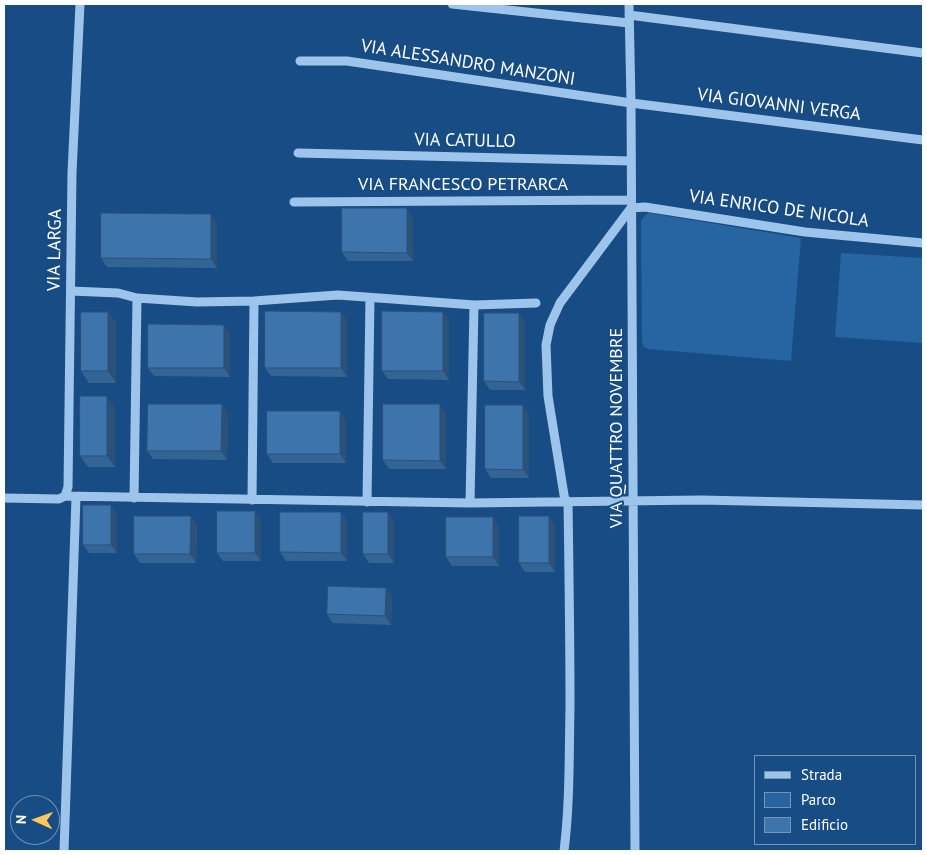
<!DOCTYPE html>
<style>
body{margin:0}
#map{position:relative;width:927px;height:855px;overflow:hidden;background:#184c84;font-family:"PT Sans",sans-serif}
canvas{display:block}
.frame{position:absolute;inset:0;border:5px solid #fff;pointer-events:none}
.legend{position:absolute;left:754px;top:755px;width:162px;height:90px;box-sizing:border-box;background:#184c84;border:1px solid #7494b5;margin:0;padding:6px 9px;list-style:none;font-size:15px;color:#fff}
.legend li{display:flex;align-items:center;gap:10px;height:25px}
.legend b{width:25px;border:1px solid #7494b5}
.north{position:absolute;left:10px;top:795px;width:50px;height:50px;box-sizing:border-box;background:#184c84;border:1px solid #7494b5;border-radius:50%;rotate:272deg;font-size:14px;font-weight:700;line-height:20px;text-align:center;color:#fff}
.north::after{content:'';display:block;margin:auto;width:18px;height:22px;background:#ffc759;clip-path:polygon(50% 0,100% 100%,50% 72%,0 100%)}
</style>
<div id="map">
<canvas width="927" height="855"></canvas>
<div class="frame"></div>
<ul class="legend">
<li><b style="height:6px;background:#9dc5ec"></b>Strada</li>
<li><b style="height:14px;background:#2764a2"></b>Parco</li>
<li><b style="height:14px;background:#3d74ac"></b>Edificio</li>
</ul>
<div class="north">N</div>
</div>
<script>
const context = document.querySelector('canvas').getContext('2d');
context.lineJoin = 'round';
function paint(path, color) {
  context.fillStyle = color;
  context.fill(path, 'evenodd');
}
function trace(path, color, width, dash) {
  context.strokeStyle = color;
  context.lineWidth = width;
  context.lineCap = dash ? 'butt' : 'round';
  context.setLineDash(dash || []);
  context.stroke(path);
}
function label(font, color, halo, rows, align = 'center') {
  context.font = font + ' "PT Sans",sans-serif';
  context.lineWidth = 4;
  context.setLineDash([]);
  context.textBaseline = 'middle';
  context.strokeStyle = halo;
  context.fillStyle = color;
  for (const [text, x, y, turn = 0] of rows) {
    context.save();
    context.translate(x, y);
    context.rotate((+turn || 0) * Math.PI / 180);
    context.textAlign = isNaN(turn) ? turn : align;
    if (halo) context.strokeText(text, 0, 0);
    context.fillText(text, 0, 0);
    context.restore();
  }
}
paint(new Path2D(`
 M649 213 801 238 791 361 648 349 644 347 642 342 641 221 645 215Z
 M841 253 923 258V343L835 337Z`), '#2764a2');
trace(new Path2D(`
 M452 4 629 23
 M629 4 631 103 635 851
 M629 15 923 53
 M300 61H347L631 103 923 140
 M298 153 631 161
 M294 202 631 200
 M71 291 118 293 137 298 197 302 254 301 338 295 474 305 536 303
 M65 496 68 487 72 173 80 4
 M4 498 59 499 65 496 470 503 701 500 923 505
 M134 498 137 298
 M252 500 254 301
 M565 501 548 396 546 345 550 325 560 303 631 208 645 207 805 232 923 243
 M367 502 370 298
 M470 503 474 305
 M64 851 76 497
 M564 851C570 803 569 755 570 707 570 638 569 570 568 501`), '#9dc5ec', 9);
paint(new Path2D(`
 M413 217V261H348L342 252Z
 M217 222V268L107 267 101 258Z
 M108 312 116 323V383H89L81 371Z
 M443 312 449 320V380L388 379 382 371Z
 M347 320V377L271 376 265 368Z
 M525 321V390H490L484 381Z
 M224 325 230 333V377L154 376 148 368Z
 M115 408V467H88L80 456Z
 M228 413 227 460 153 459 147 451Z
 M446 413V469H389L383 460Z
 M529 414V478H491L485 469Z
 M346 420V463H273L267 454Z
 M255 511 261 520V561H223L217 553Z
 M341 512 347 521V561H286L280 552Z
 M117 513V553H89L83 545Z
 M394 520V563H369L363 554Z
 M197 524 196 563H140L134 554Z
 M555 525V572H525L519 563Z
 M499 526V566H452L446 557Z
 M392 596 391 625 333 623 327 614Z`), '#346494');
paint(new Path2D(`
 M407 208 413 217V261L407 253Z
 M211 214 217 222V268L211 259Z
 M108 312 116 323V383L108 371Z
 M341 312 347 320V377L341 368Z
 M443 312 449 320V380L443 371Z
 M519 313 525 321V390L519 382Z
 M224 325 230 333V377L224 368Z
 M107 396 115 408V467L107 456Z
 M222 404 228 413 227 460 221 451Z
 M440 404 446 413V469L440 461Z
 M523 405 529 414V478L523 470Z
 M340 411 346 420V463L340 454Z
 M111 505 117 513V553L111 545Z
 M255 511 261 520V561L255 553Z
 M341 512 347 521V561L341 553Z
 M388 512 394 520V563L388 554Z
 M191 516 197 524 196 563 190 554Z
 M549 516 555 525V572L549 563Z
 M493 517 499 526V566L493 557Z
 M386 588 392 596 391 625 385 616Z`), '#2b5178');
const building = new Path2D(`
 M342 208H407V253L342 252Z
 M101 213 211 214V259L101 258Z
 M265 311 341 312V368H265Z
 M382 311 443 312V371H382Z
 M81 312H108V371H81Z
 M484 313H519V382L484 381Z
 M148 324 224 325V368H148Z
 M80 396H107V456H80Z
 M148 404H222L221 451H147Z
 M383 404H440V461L383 460Z
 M485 405H523V470L485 469Z
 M267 411H340V454H267Z
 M83 505H111V545H83Z
 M217 511H255V553H217Z
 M280 512H341V553L280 552Z
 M363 512H388V554H363Z
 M134 516H191L190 554H134Z
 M519 516H549V563H519Z
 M446 517H493V557H446Z
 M328 586 386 588 385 616 327 614Z`);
paint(building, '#3d74ac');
trace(building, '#2b5178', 1);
label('18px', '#fff', '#184c84', [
 ["VIA ALESSANDRO MANZONI",468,63,9],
 ["VIA GIOVANNI VERGA",779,105,7],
 ["VIA CATULLO",465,141,1],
 ["VIA FRANCESCO PETRARCA",463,185],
 ["VIA ENRICO DE NICOLA",779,209,8],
 ["VIA LARGA",55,250,-89],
 ["VIA QUATTRO NOVEMBRE",617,428,-90]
]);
</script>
